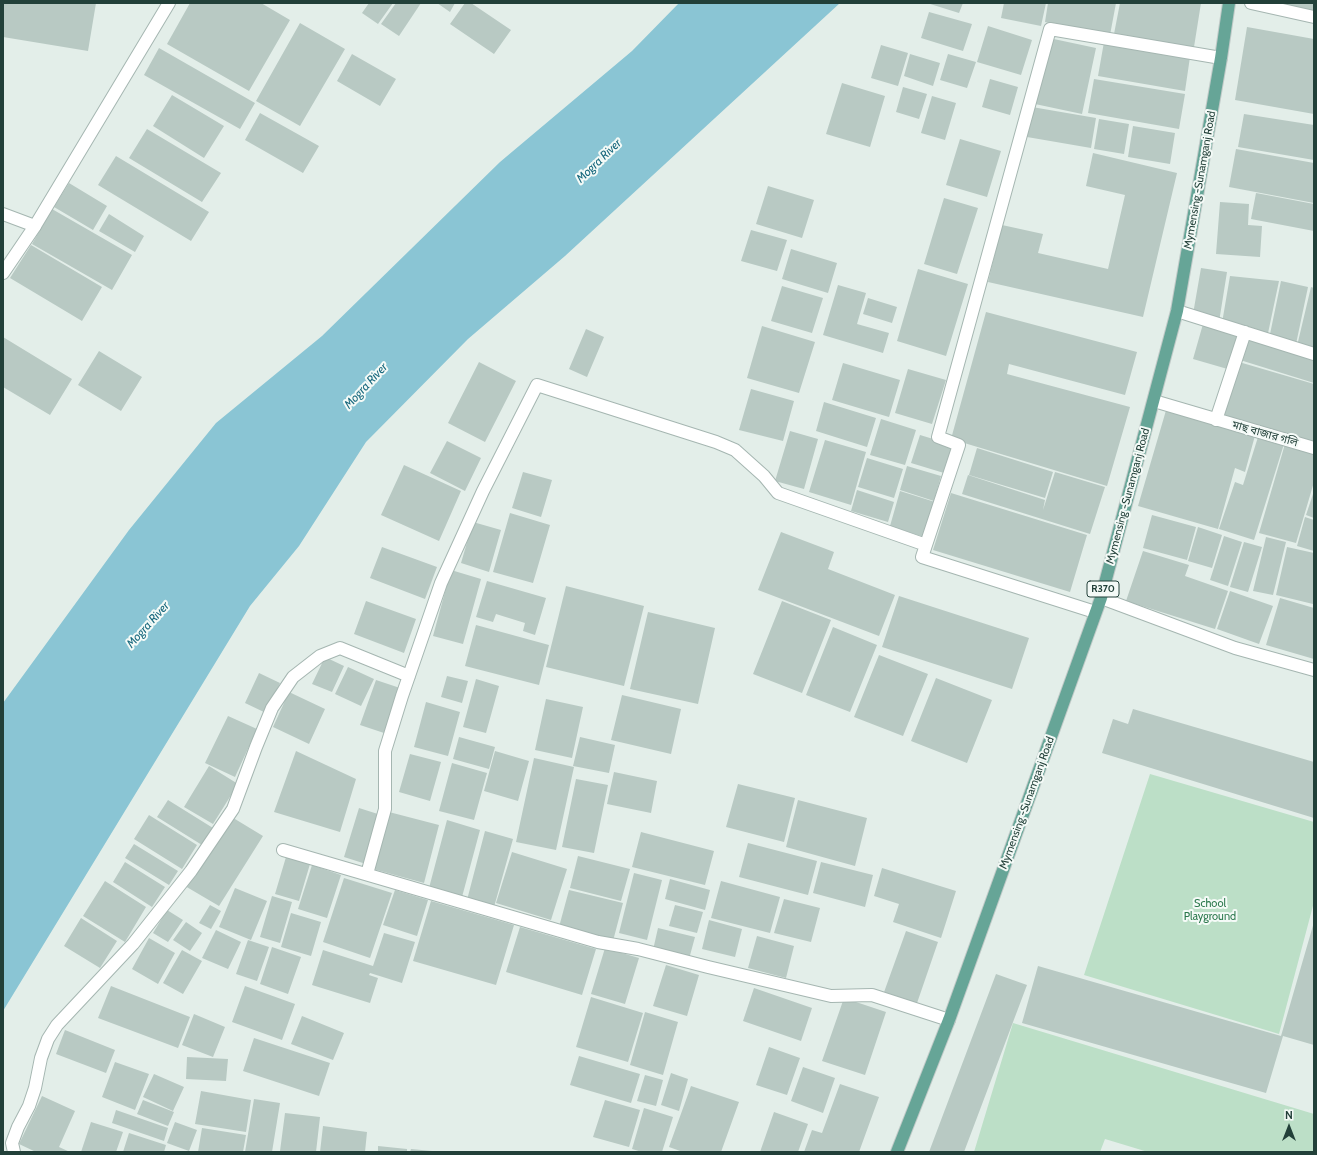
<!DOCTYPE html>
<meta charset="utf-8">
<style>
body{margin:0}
#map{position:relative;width:1317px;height:1155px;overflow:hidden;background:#e3eee9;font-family:Cabin,sans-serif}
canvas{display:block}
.frame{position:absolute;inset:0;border:4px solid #224039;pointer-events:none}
.north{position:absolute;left:1269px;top:1107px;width:40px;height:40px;-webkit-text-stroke:3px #f4faf7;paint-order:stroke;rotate:0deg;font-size:11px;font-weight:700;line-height:16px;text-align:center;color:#224039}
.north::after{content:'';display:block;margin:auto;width:14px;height:18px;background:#224039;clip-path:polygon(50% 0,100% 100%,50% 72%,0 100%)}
</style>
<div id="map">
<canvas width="1317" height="1155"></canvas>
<div class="frame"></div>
<div class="north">N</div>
</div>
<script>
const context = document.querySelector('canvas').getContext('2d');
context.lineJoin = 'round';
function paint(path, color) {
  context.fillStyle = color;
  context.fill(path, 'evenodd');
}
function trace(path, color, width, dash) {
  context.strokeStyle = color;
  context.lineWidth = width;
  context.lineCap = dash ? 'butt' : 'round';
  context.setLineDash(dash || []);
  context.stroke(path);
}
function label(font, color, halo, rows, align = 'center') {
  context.font = font + ' Cabin,"Noto Sans Bengali",sans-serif';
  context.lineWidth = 4;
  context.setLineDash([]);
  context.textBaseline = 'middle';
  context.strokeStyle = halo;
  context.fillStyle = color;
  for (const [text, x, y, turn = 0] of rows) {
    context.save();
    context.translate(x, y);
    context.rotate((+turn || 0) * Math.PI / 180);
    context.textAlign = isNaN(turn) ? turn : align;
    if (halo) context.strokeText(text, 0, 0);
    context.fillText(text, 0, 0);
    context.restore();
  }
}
paint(new Path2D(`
 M1150 774 1314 822V902L1279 1034 1084 975Z
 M1013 1023 1314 1114V1152H1148L1105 1139 1100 1152H974Z`), '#bcdfc7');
paint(new Path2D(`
 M679 3H840L565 256 468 339 366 442 299 546 250 606 3 1011V703L129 530 216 423 322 336 500 162 632 51Z`), '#8ac5d4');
paint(new Path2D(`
 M3 3H96L88 51 3 37Z
 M190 3H261L290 20 249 91 167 44Z
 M369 3H393L378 24 362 13Z
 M396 3H421L399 36 381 24Z
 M437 3H455L450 12Z
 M465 3H471L511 30 494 54 450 24Z
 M927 3H963L959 13Z
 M1004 3H1046L1041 26 1001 18Z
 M1048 3H1116L1110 35 1045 22Z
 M1120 3H1201L1194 47 1114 34Z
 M1271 3H1314V13Z
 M929 12 972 24 963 51 921 38Z
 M300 23 345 49 300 126 256 101Z
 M988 26 1032 40 1021 75 977 62Z
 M1247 27 1314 39V114L1235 100Z
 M1049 38 1096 48 1082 114 1035 104Z
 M1104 42 1190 57 1185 91 1098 76Z
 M881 45 908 53 898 86 871 78Z
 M159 48 255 103 240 129 144 75Z
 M352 54 396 79 380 106 337 81Z
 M910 54 940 63 933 86 904 76Z
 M948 54 976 62 967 88 940 80Z
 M990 79 1018 87 1010 115 982 107Z
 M1094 79 1185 94 1179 129 1088 113Z
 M842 83 885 96 870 147 826 134Z
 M903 87 927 94 919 119 896 112Z
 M172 95 224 126 204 158 153 126Z
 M932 96 956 103 945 140 921 133Z
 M1032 107 1096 118 1091 148 1027 137Z
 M260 113 319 146 303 173 245 140Z
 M1244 114 1314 125V160L1238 147Z
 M1099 119 1129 124 1124 154 1094 149Z
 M1133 126 1175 133 1170 164 1128 157Z
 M147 129 221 173 202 202 129 158Z
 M960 139 1001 151 987 197 946 185Z
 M1236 149 1314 163V203L1229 187Z
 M1093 153 1177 173 1143 317 988 282 1002 225 1043 234 1038 253 1108 269 1125 195 1086 186Z
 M116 156 209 212 191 241 98 185Z
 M69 183 107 206 93 230 54 207Z
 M768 186 814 200 802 238 756 224Z
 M1256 193 1314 204V231L1251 219Z
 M944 198 978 208 957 274 924 264Z
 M1220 202 1249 204 1248 225 1262 226 1260 257 1216 254Z
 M52 209 132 255 112 290 32 244Z
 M109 214 144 236 135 252 99 231Z
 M751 230 787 240 777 271 741 261Z
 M31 245 102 287 82 321 10 278Z
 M791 249 837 263 828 293 782 279Z
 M1201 268 1227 272 1219 322 1193 314Z
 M918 269 968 284 946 356 897 341Z
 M1230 276 1279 281 1267 338 1222 323Z
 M1281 281 1308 287 1296 344 1269 339Z
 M838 285 866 293 857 324 889 333 883 353 823 335Z
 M782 286 823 298 812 333 771 321Z
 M1311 287 1314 288V349L1297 346Z
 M868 298 897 307 892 323 863 314Z
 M986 312 1137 352 1125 395 1009 364 1007 374 1130 407 1107 486 951 439Z
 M1203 324 1242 336 1231 370 1193 359Z
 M762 326 815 342 799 393 747 378Z
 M586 329 604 337 587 377 569 369Z
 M1247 336 1314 356V383L1240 360Z
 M3 337 72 379 50 415 3 387Z
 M99 351 142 377 121 411 78 385Z
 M479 362 516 381 485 442 448 423Z
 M1239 362 1314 384V443L1223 415Z
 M843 363 900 380 889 417 832 400Z
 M908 369 946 380 932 424 895 413Z
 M751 389 794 401 783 441 739 430Z
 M824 402 876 418 867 447 816 431Z
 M1167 407 1256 432 1245 472 1235 468 1218 529 1138 506Z
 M881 419 916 430 905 465 870 455Z
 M790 431 818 439 804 489 775 481Z
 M920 435 953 445 944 473 911 463Z
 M1258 437 1284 444 1254 540 1219 529 1235 482 1243 485Z
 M825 440 866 452 851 505 809 492Z
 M447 441 481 458 465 491 430 473Z
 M1285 444 1314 452V482L1296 543 1259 533Z
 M977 448 1053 472 1045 498 969 475Z
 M867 458 903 469 894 498 858 487Z
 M404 465 461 491 439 541 381 515Z
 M907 466 941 476 934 501 900 490Z
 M523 472 552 480 541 517 512 508Z
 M1055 472 1105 487 1090 534 962 494 968 475 1045 500 1043 510Z
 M857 490 894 502 888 522 851 511Z
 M900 491 935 502 924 537 890 526Z
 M1314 491V518L1306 515Z
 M951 493 1087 535 1070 592 933 550Z
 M510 513 550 525 533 583 493 572Z
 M1152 515 1196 527 1187 560 1143 548Z
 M1305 517 1314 520V551L1297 546Z
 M473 522 501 530 489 572 461 563Z
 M1198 527 1222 535 1212 568 1188 561Z
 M781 532 834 552 828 569 895 595 879 636 758 590Z
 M1224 536 1242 542 1228 586 1210 580Z
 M1266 537 1286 542 1273 595 1253 591Z
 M1244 542 1262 547 1248 592 1230 587Z
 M382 547 437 567 425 599 370 578Z
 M1287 547 1314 553V600L1313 604 1276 595Z
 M1143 551 1189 565 1185 576 1228 591 1215 629 1126 601Z
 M451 570 481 579 463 644 433 636Z
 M487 581 546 598 535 635 523 631 525 623 496 614 493 622 476 617Z
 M566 586 644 606 624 686 546 667Z
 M1230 591 1273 606 1259 644 1217 629Z
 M899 596 1029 638 1012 689 882 647Z
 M1280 598 1314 608V659L1266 645Z
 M366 601 416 619 404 653 354 634Z
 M782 601 831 620 802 693 753 674Z
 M648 612 715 628 698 704 630 689Z
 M476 625 549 645 539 685 465 666Z
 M833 627 877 645 850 712 806 695Z
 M879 655 928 674 903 736 854 717Z
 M325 657 344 666 332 692 312 684Z
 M348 667 374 679 361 706 335 694Z
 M259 673 280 683 266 713 245 703Z
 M447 676 468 681 462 703 441 697Z
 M936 678 992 700 967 763 911 741Z
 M476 679 499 686 486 733 463 727Z
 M376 680 400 688 384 733 360 725Z
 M289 692 325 709 309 744 273 727Z
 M622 695 681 709 671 754 611 740Z
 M546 699 583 707 572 758 535 750Z
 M426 702 460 712 448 756 414 747Z
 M1133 709 1314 762V818L1102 753 1113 719 1128 724Z
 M228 716 257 729 235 777 205 763Z
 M459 737 495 747 489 769 453 759Z
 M580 737 615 745 609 773 573 766Z
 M296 751 356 779 340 832 274 812Z
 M495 751 529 761 518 801 484 791Z
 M410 754 441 762 430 801 399 792Z
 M534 758 574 767 556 850 516 842Z
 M452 763 487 773 474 820 439 811Z
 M209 766 238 784 213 824 184 807Z
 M614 772 657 781 651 813 607 804Z
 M576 779 608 785 594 853 562 847Z
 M738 784 795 798 784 842 726 827Z
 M168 800 213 828 202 845 157 817Z
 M798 800 867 818 855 866 786 847Z
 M359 808 381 815 366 864 344 857Z
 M389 812 439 825 424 883 373 869Z
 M149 815 197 845 182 869 134 839Z
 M230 816 263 836 219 906 185 886Z
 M447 820 480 830 462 897 429 888Z
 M485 831 513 839 494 907 467 900Z
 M641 832 714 851 705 885 632 867Z
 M748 843 817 861 808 895 739 877Z
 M134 844 178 871 169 885 125 858Z
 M512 852 567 869 551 920 496 903Z
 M578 856 630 869 621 901 570 888Z
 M286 857 310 864 299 901 275 894Z
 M125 862 165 887 152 907 113 882Z
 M821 862 873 875 865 907 813 893Z
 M312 865 341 875 327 918 298 909Z
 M882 868 956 891 941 938 893 922 899 904 874 896Z
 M634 873 662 880 647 940 619 933Z
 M344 878 392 893 370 958 323 942Z
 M670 879 710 890 705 910 665 899Z
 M105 881 146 907 125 942 83 916Z
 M721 881 780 897 770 933 711 918Z
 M235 888 267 901 251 940 219 927Z
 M395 890 428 900 417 936 383 925Z
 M569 890 623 903 613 941 559 927Z
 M272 896 292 902 280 943 260 937Z
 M784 899 820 908 811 942 774 933Z
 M431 901 514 925 496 985 413 961Z
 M210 905 221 911 211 929 199 923Z
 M675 905 703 912 697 933 669 926Z
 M167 910 183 920 168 942 153 933Z
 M291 913 321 922 311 956 281 947Z
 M81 918 117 941 100 968 64 946Z
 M709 920 742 929 735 957 702 949Z
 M186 922 202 933 190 951 173 940Z
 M1314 922V1045L1283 1036 1266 1093 1022 1023 1038 966 1281 1036Z
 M520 927 596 949 582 995 506 972Z
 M658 928 695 937 689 959 653 950Z
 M216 930 241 942 228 969 202 958Z
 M906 931 938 942 916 1006 883 995Z
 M384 933 415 942 402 983 370 973 369 975 378 978 370 1003 312 985 323 950 373 966Z
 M757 936 794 946 786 978 748 968Z
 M149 938 175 953 158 984 132 969Z
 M248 940 269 947 257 981 236 974Z
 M272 947 301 957 288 994 260 984Z
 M605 948 639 958 625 1004 591 994Z
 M182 950 202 961 183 994 163 983Z
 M666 965 699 975 687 1016 653 1006Z
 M996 974 1027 985 964 1152H929Z
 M111 986 190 1017 178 1048 98 1018Z
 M245 986 295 1004 282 1040 232 1022Z
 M754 988 812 1008 801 1041 743 1021Z
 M591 997 643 1013 628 1062 576 1047Z
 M844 998 886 1012 865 1075 822 1061Z
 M645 1012 678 1022 663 1075 630 1065Z
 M194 1014 225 1027 213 1057 182 1045Z
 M302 1016 344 1033 333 1060 291 1044Z
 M65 1030 115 1050 106 1073 56 1054Z
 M254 1038 330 1063 319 1096 243 1071Z
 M769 1047 800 1058 787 1095 756 1085Z
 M579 1056 640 1074 631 1103 570 1085Z
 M187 1057 228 1059 226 1081 186 1079Z
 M115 1062 149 1074 135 1110 102 1097Z
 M803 1067 835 1078 823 1113 791 1101Z
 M671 1073 688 1079 679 1111 661 1105Z
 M154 1074 184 1087 173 1111 143 1097Z
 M645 1075 663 1080 656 1106 637 1101Z
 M840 1084 879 1097 859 1152H804L812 1130 822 1133Z
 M691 1086 739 1102 721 1152H683L669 1147Z
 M201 1091 251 1100 246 1132 195 1124Z
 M42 1096 75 1111 59 1147 70 1152H36L19 1144Z
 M254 1099 280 1103 272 1152H245Z
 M143 1100 174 1112 168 1126 137 1114Z
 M605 1100 640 1110 629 1147 593 1137Z
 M644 1108 673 1117 662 1152H642L632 1149Z
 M116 1110 168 1128 164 1141 112 1123Z
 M774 1112 808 1124 798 1152H760Z
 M285 1113 320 1117 316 1152 280 1151Z
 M91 1122 123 1132 116 1152H81Z
 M175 1122 197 1130 189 1151 167 1143Z
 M323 1126 367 1132 365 1152H320Z
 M202 1128 246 1135 243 1152H198Z
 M129 1133 166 1145 164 1152H123Z
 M378 1146 407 1149V1152H378Z
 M411 1149 432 1151V1152H410Z`), '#b8c9c3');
const minor = new Path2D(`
 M1251 3 1314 17
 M3 214 35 226
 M1177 311 1314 354
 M1154 401 1314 448
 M1216 420 1245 332
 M1101 598 1235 648 1314 670
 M1095 612 922 557 959 445 938 437 1050 29 1221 58
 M283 850 598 942 638 949 708 967 831 996 872 995 949 1020
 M367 874 385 809V751L402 696 441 583 483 491 537 385 716 442 735 450 764 476 778 493 926 545
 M14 1152 12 1143 18 1127 29 1106 35 1088 41 1058 48 1039 57 1025 133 944 191 871 233 809 256 747 272 708 293 677 320 656 340 648 409 676`);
const tertiary = new Path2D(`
 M3 273 35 226 169 3`);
const primary = new Path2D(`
 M897 1152 949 1020 1101 598 1177 311 1221 58 1229 3`);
trace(minor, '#a5b6b1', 14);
trace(tertiary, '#a5b6b1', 14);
trace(primary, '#c1cac8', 14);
trace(minor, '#fff', 12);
trace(tertiary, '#fff', 12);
trace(primary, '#66a597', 12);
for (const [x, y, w] of [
 [1103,589,32]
]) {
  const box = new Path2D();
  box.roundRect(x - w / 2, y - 8, w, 16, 3);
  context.fillStyle = '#f4faf7';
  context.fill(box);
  trace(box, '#224039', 1);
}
label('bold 10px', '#224039', null, [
 ["R370",1103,589]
]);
label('11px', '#224039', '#f4faf7', [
 ["Mymensing -Sunamganj Road",1200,180,-80],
 ["মাছ বাজার গলি",1265,434,16],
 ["Mymensing -Sunamganj Road",1128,496,-75],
 ["Mymensing -Sunamganj Road",1027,803,-70]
]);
label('11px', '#2b784c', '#f4faf7', [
 ["School",1210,904],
 ["Playground",1210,917]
]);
label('italic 12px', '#19697e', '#f4faf7', [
 ["Mogra River",599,161,-44],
 ["Mogra River",366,386,-47],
 ["Mogra River",148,625,-48]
]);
</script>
